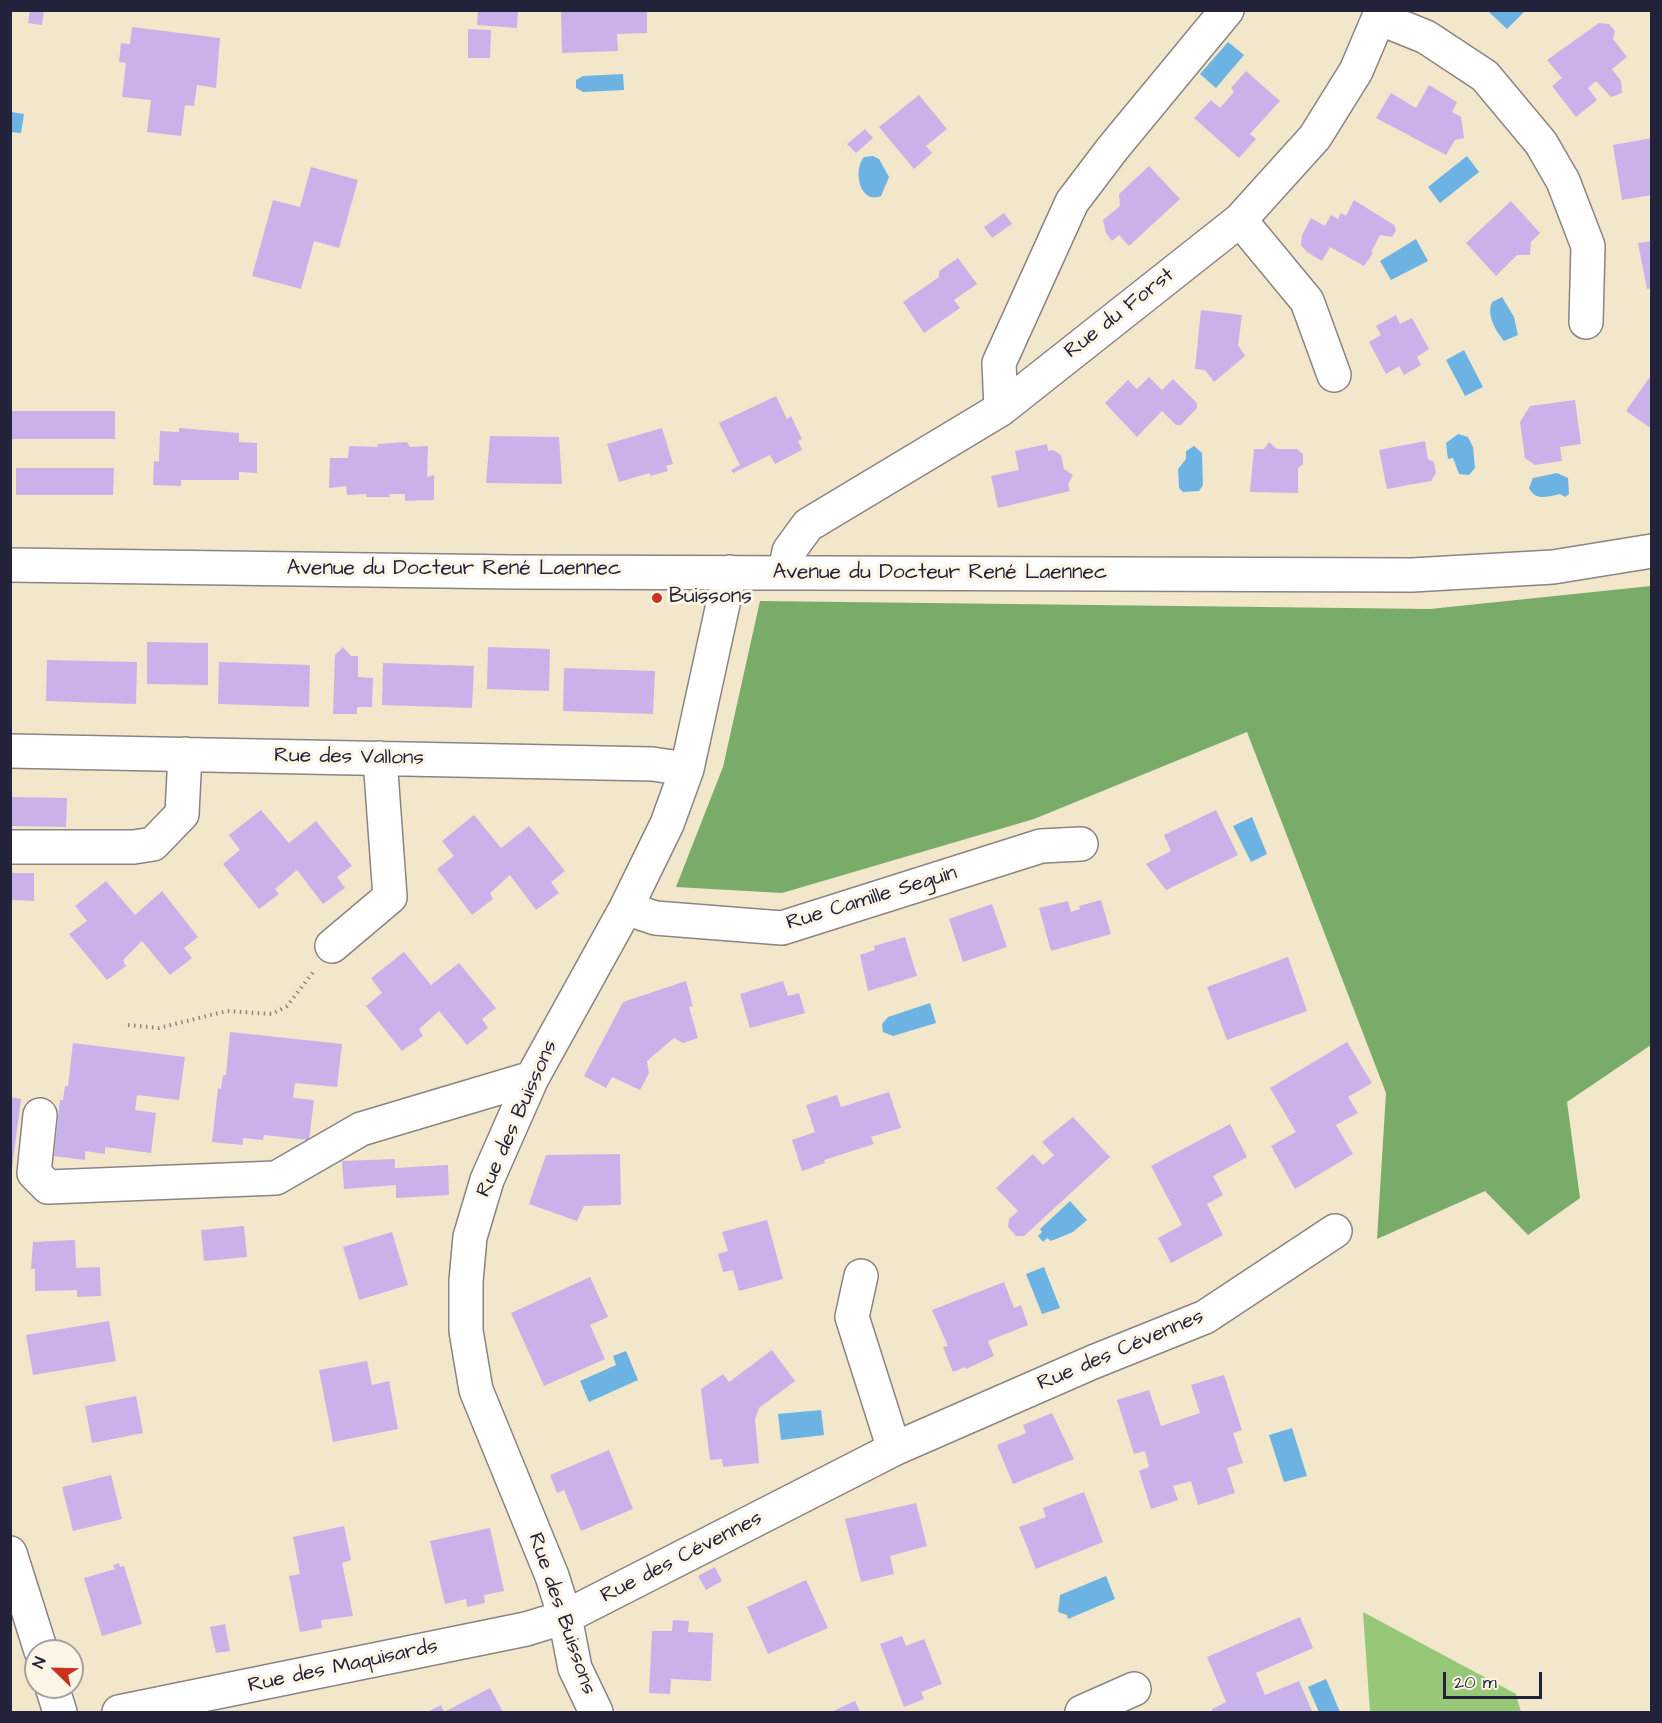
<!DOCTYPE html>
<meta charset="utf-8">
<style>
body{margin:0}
#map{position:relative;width:1662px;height:1723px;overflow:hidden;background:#f2e7cb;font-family:"Architects Daughter",sans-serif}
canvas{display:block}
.frame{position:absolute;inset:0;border:12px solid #22223b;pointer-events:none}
.north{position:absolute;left:24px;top:1639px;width:60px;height:60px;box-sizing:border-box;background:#fcf5e5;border:2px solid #a5a1a1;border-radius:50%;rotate:293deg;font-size:16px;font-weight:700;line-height:24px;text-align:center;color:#22223b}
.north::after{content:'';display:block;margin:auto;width:21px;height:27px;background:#c8321e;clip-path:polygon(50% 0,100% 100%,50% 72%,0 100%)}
.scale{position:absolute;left:1443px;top:1672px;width:99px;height:27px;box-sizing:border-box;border:3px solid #22223b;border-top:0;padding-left:8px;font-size:18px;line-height:21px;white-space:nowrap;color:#22223b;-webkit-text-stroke:4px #fcf5e5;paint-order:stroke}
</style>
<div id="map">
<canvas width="1662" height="1723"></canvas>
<div class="frame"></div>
<div class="north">N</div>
<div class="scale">20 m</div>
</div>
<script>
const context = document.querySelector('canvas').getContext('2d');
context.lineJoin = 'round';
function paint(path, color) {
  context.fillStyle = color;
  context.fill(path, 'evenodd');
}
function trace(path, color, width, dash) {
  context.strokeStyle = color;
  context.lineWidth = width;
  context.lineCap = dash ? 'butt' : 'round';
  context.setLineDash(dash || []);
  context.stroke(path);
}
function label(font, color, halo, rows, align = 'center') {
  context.font = font + ' "Architects Daughter",sans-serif';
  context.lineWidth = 6;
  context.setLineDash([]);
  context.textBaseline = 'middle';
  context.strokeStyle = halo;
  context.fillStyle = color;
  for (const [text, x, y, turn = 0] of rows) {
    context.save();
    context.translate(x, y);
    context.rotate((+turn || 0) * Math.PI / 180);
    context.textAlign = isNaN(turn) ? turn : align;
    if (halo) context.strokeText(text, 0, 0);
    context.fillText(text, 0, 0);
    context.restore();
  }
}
paint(new Path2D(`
 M1363 1612 1516 1694 1521 1712H1370Z`), '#96c878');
paint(new Path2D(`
 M1651 586V1045L1567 1102 1580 1198 1528 1235 1485 1191 1377 1239 1386 1093 1247 732 1034 819 782 893 676 887 723 767 760 601 1430 609Z`), '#78ac68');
paint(new Path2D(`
 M1491 11V10L1525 11 1507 29 1489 12Z
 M1228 42 1244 55 1216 88 1200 74Z
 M623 74 624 90 583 92 576 88V80L583 76Z
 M11 112 24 114 21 133 11 132Z
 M873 156 879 159 889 177 881 196C859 205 853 169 864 157Z
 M1467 156 1479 172 1440 203 1428 187Z
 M1416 239 1428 261 1391 280 1380 261Z
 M1502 297 1514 317 1518 335 1504 341C1496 331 1486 315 1492 302Z
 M1464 350 1483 387 1465 396 1446 360Z
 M1458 434 1468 437 1473 447 1475 468 1469 475 1459 474 1453 458 1448 459 1446 443Z
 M1194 446 1202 453 1203 485 1199 491 1183 492 1179 488 1178 469 1186 459V451Z
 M1557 473 1568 478 1569 494 1565 497 1560 494C1548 496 1536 502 1529 488L1533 478Z
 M1252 817 1267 854 1251 862 1233 826Z
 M930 1003 936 1023 893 1036 883 1032 882 1024 888 1017Z
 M1070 1201 1087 1220 1073 1232 1051 1241 1047 1238 1043 1242 1038 1236 1042 1232 1040 1229Z
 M1044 1267 1060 1308 1042 1314 1026 1274Z
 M626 1351 638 1380 589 1402 580 1381 616 1365 613 1356Z
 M821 1410 824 1435 781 1440 778 1414Z
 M1292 1428 1307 1476 1284 1482 1269 1435Z
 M1106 1576 1115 1599 1068 1619 1067 1615 1058 1612 1060 1595Z
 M1326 1679 1340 1712H1319L1308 1687Z`), '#6cb3e3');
paint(new Path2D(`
 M30 10H44L42 25 28 23Z
 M478 10H518L517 28 477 25Z
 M561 10H647V33L617 34 618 51 562 53Z
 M1599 23 1609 24 1615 31 1613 39 1627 57 1612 69 1621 81 1622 93 1611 97 1596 81 1588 88 1597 100 1576 117 1552 86 1562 78 1547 60Z
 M132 27 220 38 216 88 197 85 194 106 185 105 181 136 147 132 151 100 122 97 126 63 119 62 121 43 130 44Z
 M468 29 491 30 490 58H468Z
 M1246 71 1280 101 1250 134 1256 139 1239 158 1194 118 1211 100 1220 108 1234 92 1231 88Z
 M1429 85 1457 102 1452 112 1461 117 1464 138 1455 140 1446 155 1376 118 1391 93 1416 108Z
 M919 95 947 129 926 146 932 153 914 169 879 127Z
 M865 129 873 138 856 153 847 144Z
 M1652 138V195L1622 200 1613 145Z
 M1149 166 1180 199 1129 246 1119 235 1112 241 1106 233 1103 220 1120 206 1119 194Z
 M311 167 358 180 339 248 314 241 301 289 252 276 273 200 300 207Z
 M1354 200 1394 225 1396 231 1392 237 1380 235 1371 252 1373 253 1364 266 1330 247 1322 261 1307 252 1301 245 1302 235 1311 218 1325 226 1331 215 1338 219 1341 213 1346 216Z
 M1511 201 1540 233 1531 242 1530 255H1517L1496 276 1466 243Z
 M1004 213 1012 224 992 238 984 227Z
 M1652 241V288L1647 289 1638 243Z
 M958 258 977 284 954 300 960 308 924 333 903 302 939 277V271Z
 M1201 310 1242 315 1238 345 1245 356 1214 382 1205 370 1195 369Z
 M1396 315 1400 324 1412 318 1429 349 1417 357 1421 365 1404 375 1399 366 1386 374 1369 342 1381 335 1376 326Z
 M1652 374V429L1626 411Z
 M1149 377 1162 390 1173 379 1197 403V408L1181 425H1176L1162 411 1137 437 1105 403 1128 380 1137 389Z
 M776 396 787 419 791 416 802 439 798 441 802 450 775 464 770 455 733 473 731 470 740 465 719 423Z
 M1575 400 1581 444 1560 447 1562 461 1535 465 1525 458 1520 422 1530 406Z
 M10 411H115V439H10Z
 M179 428 239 433V442L257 443V473L239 472V480H181V486L153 485 154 461 159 462 160 431 179 432Z
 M662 428 673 464 666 466 668 471 650 476V473L619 482 607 444Z
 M490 436 559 437 562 484 486 483Z
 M1425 441 1428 459 1434 462 1436 473 1431 481 1387 489 1379 450Z
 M407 442 410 447 428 446 427 477 434 475V500L405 501V494H389L390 497H366V494L347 495 346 486 329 488 330 458H348L349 446 378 447 377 444Z
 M1269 442 1277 449H1297L1303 454V464L1298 468V493L1250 492 1254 449H1264Z
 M1047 444 1048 451 1053 450 1061 455 1064 469 1073 475 1068 484 1070 491 998 508 991 476 1019 470 1015 451Z
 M16 468H114L113 495H16Z
 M147 642 208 643V685L147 684Z
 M343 647 351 656H358V677L373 678 372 707H357V714H333L335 655Z
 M488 647 550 649 549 691 487 689Z
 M47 660 137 662 136 704 46 701Z
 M219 662 310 665 309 707 218 704Z
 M383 663 474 666 472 708 382 705Z
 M564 668 655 671 653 714 563 711Z
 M10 797 67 798 66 827 10 826Z
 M261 810 289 843 316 821 352 866 337 877 345 888 323 904 297 870 275 889 279 894 259 909 223 864 240 850 229 835Z
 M1216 810 1238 855 1166 890 1146 864 1171 851 1164 835Z
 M474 815 501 848 529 826 565 871 551 882 559 893 536 910 510 875 490 893 493 899 472 915 437 869 454 856 442 841Z
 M10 873H34V901L10 900Z
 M106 881 135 915 162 891 198 937 184 948 192 958 170 975 142 941 123 960 126 966 107 980 69 934 87 921 75 906Z
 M1101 900 1111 934 1051 951 1039 908 1068 901 1071 912 1080 909 1079 906Z
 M992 904 1007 947 963 962 949 919Z
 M905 937 917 976 868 991 860 955 875 950 874 946Z
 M404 952 431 985 459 963 496 1008 482 1019 488 1028 467 1045 439 1011 419 1029 423 1036 402 1051 366 1006 382 993 371 978Z
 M1288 957 1307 1011 1227 1040 1207 987Z
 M686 981 693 1006 689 1007 698 1038 683 1043 674 1038 647 1061 649 1073 640 1090 612 1077 606 1088 584 1076 623 1002Z
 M783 981 788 996 799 993 805 1013 750 1028 740 994Z
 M230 1032 342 1044 337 1087 295 1083 293 1098 314 1100 309 1140 264 1135 263 1140 243 1138V1145L212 1142 218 1088 221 1089 223 1075H226Z
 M1347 1042 1372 1083 1348 1097 1358 1113 1336 1125 1353 1154 1295 1189 1271 1146 1296 1132 1270 1088Z
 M73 1043 185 1057 179 1100 137 1095 135 1110 156 1113 151 1153 105 1147V1154L85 1151V1160L54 1156 60 1100H63L65 1086H68Z
 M889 1092 901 1128 871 1137 874 1144 824 1160 825 1163 802 1171 792 1140 815 1132 806 1105 837 1095 841 1107Z
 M10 1097 21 1099 12 1168H10Z
 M1073 1117 1110 1157 1024 1236H1016L1008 1227 1009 1219 1018 1211 996 1188 1033 1154 1043 1165 1054 1155 1042 1142Z
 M1230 1124 1247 1157 1213 1176 1223 1195 1207 1204 1223 1235 1171 1263 1158 1238 1182 1225 1151 1166Z
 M620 1154 621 1205 584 1206 577 1221 529 1204 546 1155Z
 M395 1159V1168L448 1165 449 1195 396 1198V1185L344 1189 342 1161Z
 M767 1220 783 1279 739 1291 733 1270 723 1272 718 1254 728 1251 722 1232Z
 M244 1226 247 1257 204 1261 201 1230Z
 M392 1232 408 1285 359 1300 343 1247Z
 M75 1240 76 1268 100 1267 101 1296 77 1297V1290L35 1291V1269H31L33 1242Z
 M590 1277 608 1317 590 1325 605 1359 544 1386 511 1313Z
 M1004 1282 1014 1308 1021 1305 1028 1325 988 1341 994 1356 966 1369 965 1367 953 1372 943 1347 948 1346 932 1310Z
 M109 1321 116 1361 33 1375 26 1335Z
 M772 1350 795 1381 759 1408 755 1419 759 1463 723 1467 722 1459 710 1460 701 1389 723 1374 729 1382Z
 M367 1361 372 1385 389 1381 398 1429 333 1442 319 1370Z
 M1224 1375 1242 1430 1233 1433 1243 1463 1227 1468 1235 1493 1198 1505 1191 1481 1173 1486 1178 1500 1151 1509 1139 1471 1149 1467 1145 1451 1134 1454 1117 1400 1149 1390 1161 1426 1200 1413 1191 1385Z
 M136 1396 143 1433 92 1443 85 1406Z
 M1052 1413 1074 1459 1013 1484 997 1445 1026 1433 1023 1425Z
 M609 1450 633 1509 581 1531 564 1490 557 1493 550 1475Z
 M111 1475 122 1519 73 1531 62 1487Z
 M1084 1492 1103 1542 1036 1569 1019 1527 1046 1517 1043 1508Z
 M916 1503 927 1546 890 1556 894 1574 861 1582 845 1519Z
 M344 1526 351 1560 342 1563 353 1616 321 1620 322 1628 300 1632 289 1576 300 1574 293 1537Z
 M490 1528 504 1591 484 1595 485 1603 467 1607 466 1599 445 1604 430 1541Z
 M119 1563 120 1567 124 1566 142 1624 102 1636 84 1578 115 1569 113 1565Z
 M715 1567 722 1581 706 1590 698 1576Z
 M806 1580 828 1628 768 1654 747 1607Z
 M1300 1617 1313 1648 1256 1673 1265 1695 1299 1681 1312 1711 1213 1712 1212 1709 1226 1702 1207 1657Z
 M673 1620 689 1621 688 1632 713 1633 711 1681 671 1679 670 1694 649 1693 652 1631H672Z
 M225 1624 230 1651 216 1653 210 1627Z
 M902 1636 906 1646 924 1639 942 1684 921 1692 924 1699 904 1707 880 1644Z
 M490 1688 503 1712H427L441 1705 444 1712Z
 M855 1701 860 1712H831Z`), '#c9b2ea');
const minor = new Path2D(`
 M1379 18 1426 37 1485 76 1541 143 1563 181 1588 246 1586 322
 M1240 220 1307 301 1334 375
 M1001 409 999 363 1072 202 1113 148 1227 10
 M10 565 515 572 1412 575 1553 567 1652 551
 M785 573 789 551 808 525 1001 409 1240 220 1315 137 1356 71 1382 10
 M10 751 652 764 687 769
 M10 847H134L153 844 182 814 185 754
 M626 908 655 918 782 928 1041 846 1081 844
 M332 946 390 897 380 758
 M40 1115 34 1173 48 1187 276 1178 361 1129 532 1078
 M861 1276 852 1317 894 1449
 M10 1553 41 1651
 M52 1687 60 1712
 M119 1712 526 1629 565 1617 894 1449 1093 1362 1205 1317 1335 1231
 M596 1712 575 1668 565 1617 552 1576 476 1390 466 1331V1281L470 1237 487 1180 532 1078 626 908 667 824 687 769 730 572
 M1082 1712 1134 1689`);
trace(minor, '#8a8483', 36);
trace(new Path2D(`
 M128 1025 159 1028 227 1011 272 1014 287 1006 314 971`), '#8a8483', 4, [1.5, 4.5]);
trace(minor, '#fff', 33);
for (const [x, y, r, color] of [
 [657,598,6,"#c8321e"]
]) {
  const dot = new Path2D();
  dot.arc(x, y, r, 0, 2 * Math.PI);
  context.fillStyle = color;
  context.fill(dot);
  trace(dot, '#fcf5e5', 2);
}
label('21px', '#22223b', '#fcf5e5', [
 ["Rue du Forst",1120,314,-38],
 ["Avenue du Docteur René Laennec",454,570],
 ["Avenue du Docteur René Laennec",940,574],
 ["Rue des Vallons",349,758,1],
 ["Rue Camille Seguin",872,899,-17],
 ["Rue des Buissons",518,1119,-66],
 ["Rue des Cévennes",1121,1351,-23],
 ["Rue des Cévennes",682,1558,-27],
 ["Rue des Buissons",561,1614,71],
 ["Rue des Maquisards",343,1667,-12]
]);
label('21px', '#22223b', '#fcf5e5', [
 ["Buissons",669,598]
], 'left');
</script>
